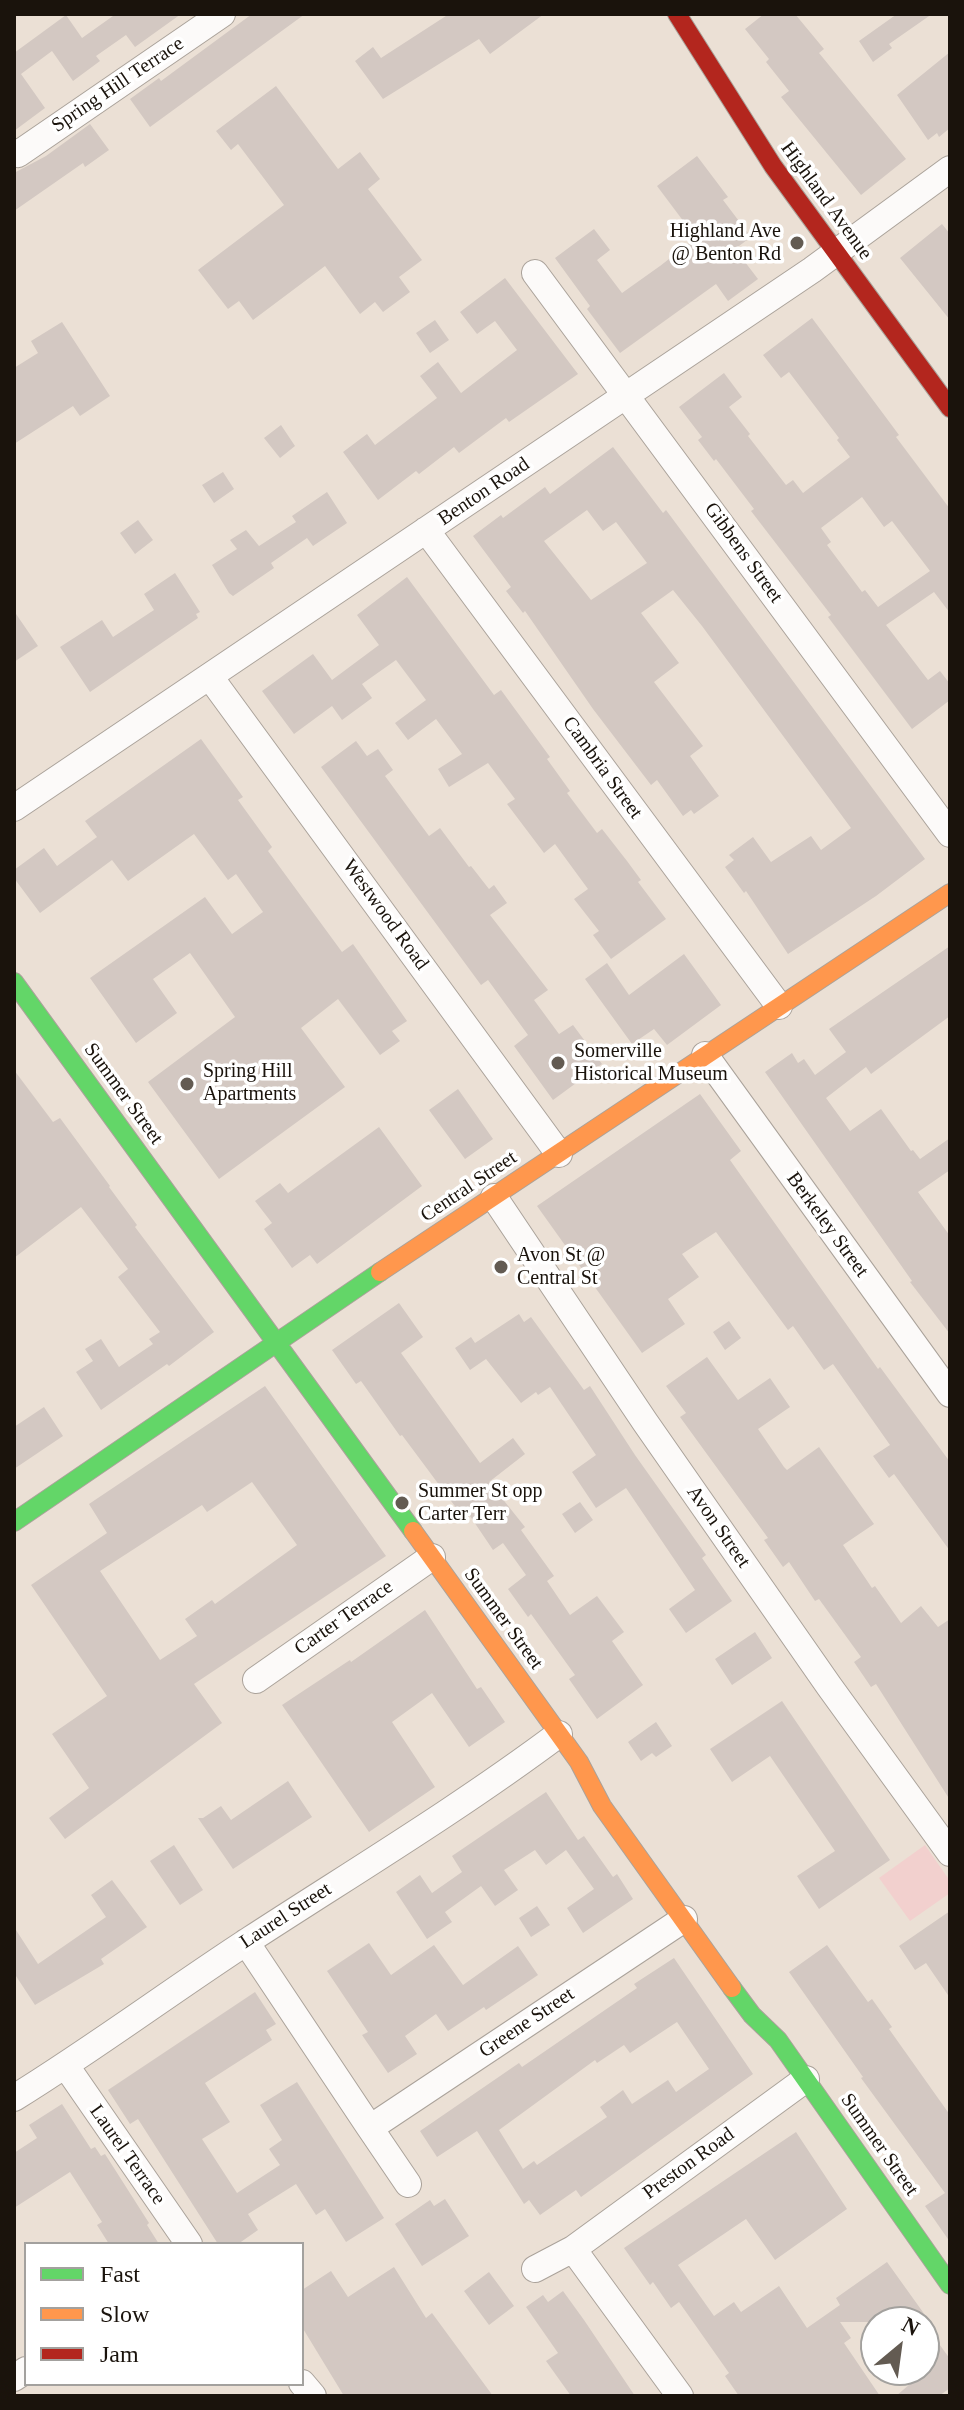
<!DOCTYPE html>
<style>
body{margin:0}
#map{position:relative;width:964px;height:2410px;overflow:hidden;background:#ebe0d5;font-family:Georgia,serif}
canvas{display:block}
.frame{position:absolute;inset:0;border:16px solid #1a130c;pointer-events:none}
.legend{position:absolute;left:24px;top:2242px;width:280px;height:144px;box-sizing:border-box;background:#fff;border:2px solid #a3a19e;margin:0;padding:10px 14px;list-style:none;font-size:24px;color:#1a130c}
.legend li{display:flex;align-items:center;gap:16px;height:40px}
.legend b{width:40px;border:2px solid #a3a19e}
.north{position:absolute;left:860px;top:2306px;width:80px;height:80px;box-sizing:border-box;background:#fff;border:2px solid #a3a19e;border-radius:50%;rotate:29deg;font-size:22px;font-weight:700;line-height:32px;text-align:center;color:#1a130c}
.north::after{content:'';display:block;margin:auto;width:28px;height:36px;background:#635b52;clip-path:polygon(50% 0,100% 100%,50% 72%,0 100%)}
</style>
<div id="map">
<canvas width="964" height="2410"></canvas>
<div class="frame"></div>
<ul class="legend">
<li><b style="height:10px;background:#63d668"></b>Fast</li>
<li><b style="height:10px;background:#ff974d"></b>Slow</li>
<li><b style="height:10px;background:#b3261e"></b>Jam</li>
</ul>
<div class="north">N</div>
</div>
<script>
const context = document.querySelector('canvas').getContext('2d');
context.lineJoin = 'round';
function paint(path, color) {
  context.fillStyle = color;
  context.fill(path, 'evenodd');
}
function trace(path, color, width, dash) {
  context.strokeStyle = color;
  context.lineWidth = width;
  context.lineCap = dash ? 'butt' : 'round';
  context.setLineDash(dash || []);
  context.stroke(path);
}
function label(font, color, halo, rows, align = 'center') {
  context.font = font + ' Georgia,serif';
  context.lineWidth = 7;
  context.setLineDash([]);
  context.textBaseline = 'middle';
  context.strokeStyle = halo;
  context.fillStyle = color;
  for (const [text, x, y, turn = 0] of rows) {
    context.save();
    context.translate(x, y);
    context.rotate((+turn || 0) * Math.PI / 180);
    context.textAlign = isNaN(turn) ? turn : align;
    if (halo) context.strokeText(text, 0, 0);
    context.fillText(text, 0, 0);
    context.restore();
  }
}
paint(new Path2D(`
 M925 1845 950 1881V1893L910 1921 879 1878Z`), '#f2d0ce');
paint(new Path2D(`
 M111 14H181L135 47 126 35 96 56 100 61 73 81 52 51 21 74 45 108 14 131V53L66 15 82 38 113 16Z
 M252 14H305L150 127 130 99 159 78 161 81Z
 M449 14H544L490 54 479 39 383 99 355 61 373 47 381 58Z
 M764 14H795L824 49 819 53 906 159 861 195 781 97 789 91 766 62 769 59 745 29Z
 M897 14H932L889 44 892 48 873 62 859 41Z
 M950 52V128L939 137 937 133 928 140 897 95Z
 M276 86 338 169 360 152 380 179 368 189 422 260 399 277 410 292 383 312 375 302 360 314 325 266 253 320 239 301 228 309 198 270 284 205 238 144 231 150 216 131Z
 M90 124 109 150 85 167 83 163 14 211V173L46 156Z
 M697 156 728 197 723 200 751 237 735 249 758 279 728 301 716 284 620 353 587 309 590 306 555 258 594 229 610 250 597 260 622 293 660 266 696 238 657 186Z
 M942 224 950 234V320L900 258Z
 M505 278 578 374 509 422 506 418 459 453 454 447 419 474 416 471 378 500 343 452 367 434 375 445 437 398 420 376 438 362 461 393 517 350 495 321 477 334 460 312Z
 M812 318 899 435 896 437 950 509V613L934 592 886 625 928 680 940 671 950 684V700L912 729 828 617 831 615 751 511 754 509 716 459 714 461 698 440 702 437 679 407 724 373 742 397 729 407 750 434 748 436 786 485 793 480 803 493 850 457 837 440 839 438 789 372 781 378 763 355ZM862 497 884 527 892 521 930 571 878 607 865 590 862 592 827 545 831 542 821 528Z
 M435 320 449 340 430 353 416 333Z
 M62 322 110 396 80 416 73 406 14 444V368L38 353 31 341Z
 M281 425 295 446 280 458 264 438Z
 M613 447 663 513 666 510 925 859 876 896 788 954 746 891 744 893 725 867 734 860 729 855 753 837 771 862 811 836 821 850 851 828 702 626 673 590 641 613 679 663 654 682 703 746 690 756 719 796 694 814 691 810 683 816 657 780 651 785 593 709 525 611 523 613 506 591 511 587 473 536 501 515 503 518 545 487 550 494ZM587 510 603 531 616 522 647 563 591 600 544 541Z
 M223 472 234 489 214 503 202 485Z
 M327 492 347 523 313 546 307 538 271 563 274 568 233 596 229 593 212 565 237 549 230 540 246 530 259 546 296 522 292 516Z
 M138 520 153 540 135 554 120 533Z
 M175 573 200 612 196 614 198 618 90 692 60 647 102 620 113 637 154 610 144 594Z
 M407 577 494 695 501 690 550 757 547 759 570 791 567 793 597 833 602 829 627 861 641 880 638 882 666 919 611 959 593 935 599 931 574 899 588 889 555 844 544 853 507 804 515 799 488 763 449 787 438 769 462 754 436 719 408 740 395 723 426 700 396 660 362 684 372 698 342 720 332 706 294 734 262 691 313 654 332 680 379 645 357 615Z
 M14 611 38 646 14 662Z
 M201 739 243 797 238 800 272 847 268 851 342 952 353 944 407 1021 392 1031 400 1041 380 1055 338 999 301 1028 345 1087 219 1179 148 1082 235 1017 190 953 153 979 177 1013 136 1043 90 978 205 897 232 934 263 912 236 874 228 880 194 834 128 881 112 860 40 913 14 878V870L44 848 57 866 97 837 85 821Z
 M356 741 367 756 378 749 393 770 385 776 429 836 440 828 469 867 471 866 489 889 494 885 507 903 490 915 548 990 534 1000 559 1034 573 1025 602 1064 553 1100 514 1046 528 1035 488 980 481 985 321 767Z
 M950 946V1016L871 1074 866 1067 826 1098 850 1131 881 1109 911 1151 913 1150 920 1159 950 1138V1170L918 1192 950 1236V1334L910 1282 912 1281 765 1072 792 1053 798 1063 804 1059 815 1075 846 1052 829 1029Z
 M684 954 721 1005 667 1045 654 1029 632 1044 585 979 607 963 629 995Z
 M14 1070 53 1122 60 1118 110 1186 109 1187 137 1225 135 1227 214 1332 169 1366 167 1364 101 1410 76 1372 93 1361 85 1349 101 1339 119 1367 153 1344 149 1339 160 1332 118 1277 128 1269 81 1207 14 1258Z
 M458 1089 493 1139 465 1159 429 1110Z
 M700 1094 741 1151 730 1160 878 1369 880 1367 950 1462V1551L894 1474 889 1478 873 1456 890 1445 833 1364 824 1370 793 1326 788 1330 716 1232 682 1254 699 1277 668 1299 685 1324 642 1353 537 1206Z
 M379 1127 422 1186 317 1264 310 1255 292 1268 264 1229 272 1223 255 1201 280 1183 288 1193Z
 M399 1303 423 1337 401 1353 480 1463 513 1438 525 1454 489 1482 525 1527 521 1530 554 1576 547 1581 570 1615 597 1596 624 1632 612 1641 643 1685 597 1719 569 1679 575 1675 531 1614 528 1617 508 1589 526 1575 503 1543 493 1550 466 1510 460 1513 402 1435 400 1436 361 1381 356 1384 332 1350Z
 M519 1314 524 1322 531 1317 584 1390 590 1386 635 1455 706 1555 702 1558 732 1601 686 1633 669 1609 695 1590 626 1488 596 1508 572 1472 596 1455 550 1387 538 1395 536 1392 521 1403 486 1359 470 1370 455 1348 471 1337 475 1343Z
 M729 1321 741 1338 725 1350 713 1332Z
 M707 1357 738 1400 770 1378 790 1407 758 1429 784 1467 787 1470 819 1447 874 1524 843 1545 872 1588 875 1586 901 1623 921 1606 938 1627 950 1619V1800L876 1684 871 1687 854 1662 861 1657 819 1599 815 1601 789 1562 783 1567 764 1540 768 1538 680 1417 686 1413 666 1386Z
 M265 1386 386 1556 194 1684 222 1723 65 1839 49 1818 89 1788 52 1734 107 1696 31 1585 107 1533 89 1504ZM252 1482 297 1545 215 1604 212 1600 185 1619 197 1636 160 1660 100 1571 202 1505 207 1512Z
 M44 1407 63 1436 14 1469V1427Z
 M580 1502 593 1520 575 1533 562 1514Z
 M425 1610 477 1689 481 1687 505 1722 469 1747 432 1693 392 1722 435 1787 369 1832 282 1705 350 1660 351 1662Z
 M755 1632 772 1658 732 1685 715 1659Z
 M782 1701 890 1860 819 1909 797 1876 835 1851 770 1756 732 1782 710 1749Z
 M656 1722 672 1746 656 1757 652 1753 641 1761 628 1742Z
 M288 1781 312 1817 233 1869 198 1818H203L221 1806 231 1820Z
 M546 1792 578 1840 584 1836 613 1877 617 1874 633 1899 583 1933 567 1908 594 1889 566 1850 546 1865 535 1850 504 1870 518 1890 495 1906 481 1886 445 1912 452 1922 427 1939 396 1892 420 1875 432 1893 462 1872 452 1856Z
 M174 1845 203 1890 180 1905 150 1861Z
 M112 1880 147 1927 101 1959 104 1964 35 2005 14 1973V1927L38 1964 106 1917 91 1895Z
 M537 1906 550 1925 531 1937 519 1918Z
 M950 1911V1998L926 1963 915 1970 899 1946Z
 M369 1943 391 1975 434 1945 463 1985 518 1946 538 1975 486 2010 484 2007 448 2031 436 2014 405 2036 417 2054 388 2073 362 2035 368 2032 327 1971Z
 M827 1945 868 2002 872 1999 892 2027 889 2029 950 2115V2242L925 2206 945 2193 861 2078 863 2077 789 1972Z
 M674 1958 753 2074 581 2197 576 2190 540 2215 529 2200 524 2204 477 2131 437 2157 420 2131 519 2063 522 2067 637 1988 634 1984ZM677 2022 709 2069 676 2092 668 2080 632 2104 623 2090 600 2107 607 2117 537 2165 534 2161 523 2169 499 2130 595 2060 597 2063 624 2045 630 2053Z
 M255 1992 276 2024 266 2030 272 2040 205 2083 230 2122 202 2139 237 2193 280 2165 269 2149 282 2140 260 2105 297 2082 384 2218 346 2242 325 2209 316 2215 296 2184 248 2214 258 2230 238 2244H218L138 2119 130 2124 108 2090Z
 M62 2104 91 2149 95 2147 101 2156 105 2154 149 2223 147 2225 159 2244H109L97 2225 102 2222 70 2172 14 2208V2153L37 2138 29 2125Z
 M796 2132 847 2209 775 2260 746 2219 678 2265 714 2316 734 2302 741 2312 779 2286 807 2328 840 2305 836 2298 887 2262 930 2322H840L851 2338 844 2343 880 2396H739L725 2376 729 2373 679 2302 671 2308 653 2282 650 2285 624 2248Z
 M445 2199 469 2236 422 2266 395 2224 430 2200 434 2206Z
 M394 2267 426 2318 432 2313 493 2396H344L302 2327V2290L331 2271 348 2297Z
 M489 2272 514 2306 489 2325 464 2291Z
 M563 2291 584 2320 635 2396H571L546 2361 558 2353 526 2307 543 2295 548 2302Z
 M924 2323 950 2359V2388L939 2396H896L924 2372Z`), '#d3c8c2');
const street = new Path2D(`
 M14 152 18 154 222 14
 M535 273 950 834
 M426 530 779 1006
 M210 677 559 1154
 M14 808 812 270 950 169
 M705 1055 950 1394
 M494 1197 645 1422 829 1686 950 1853
 M256 1680 432 1557
 M246 1942 370 2128 684 1919
 M66 2066 189 2244
 M14 2098C95 2048 171 1991 251 1939 354 1872 460 1808 559 1734
 M370 2128 408 2184
 M535 2269 573 2249
 M14 2378 26 2370
 M302 2383 313 2396
 M680 2396 573 2249 806 2079`);
const fast = new Path2D(`
 M14 982 413 1531
 M14 1522 380 1272
 M732 1988 752 2015 778 2040 950 2285`);
const slow = new Path2D(`
 M380 1272 950 893
 M413 1531 579 1762 602 1806 732 1988`);
const jam = new Path2D(`
 M677 14 773 166 950 408`);
trace(street, '#aaa29a', 28);
trace(fast, '#aaa29a', 20);
trace(slow, '#aaa29a', 20);
trace(jam, '#aaa29a', 20);
trace(street, '#fcfaf9', 26);
trace(fast, '#63d668', 18);
trace(slow, '#ff974d', 18);
trace(jam, '#b3261e', 18);
for (const [x, y, r, color] of [
 [797,243,8,"#635b52"],
 [558,1063,8,"#635b52"],
 [187,1084,8,"#635b52"],
 [501,1267,8,"#635b52"],
 [402,1503,8,"#635b52"]
]) {
  const dot = new Path2D();
  dot.arc(x, y, r, 0, 2 * Math.PI);
  context.fillStyle = color;
  context.fill(dot);
  trace(dot, '#fff', 3);
}
label('20px', '#1a130c', '#fff', [
 ["Spring Hill Terrace",118,85,-34],
 ["Highland Avenue",826,201,54],
 ["Benton Road",484,492,-34],
 ["Gibbens Street",743,553,54],
 ["Cambria Street",602,768,54],
 ["Westwood Road",385,915,54],
 ["Summer Street",123,1094,54],
 ["Central Street",469,1187,-34],
 ["Berkeley Street",827,1225,54],
 ["Avon Street",718,1527,55],
 ["Carter Terrace",344,1618,-35],
 ["Summer Street",503,1619,54],
 ["Laurel Street",286,1916,-33],
 ["Greene Street",527,2023,-34],
 ["Summer Street",879,2145,55],
 ["Laurel Terrace",127,2155,55],
 ["Preston Road",689,2164,-36]
]);
label('20px', '#1a130c', '#fff', [
 ["Highland Ave",781,232,"right"],
 ["@ Benton Rd",781,255,"right"],
 ["Somerville",574,1052],
 ["Historical Museum",574,1075],
 ["Spring Hill",203,1072],
 ["Apartments",203,1095],
 ["Avon St @",517,1256],
 ["Central St",517,1279],
 ["Summer St opp",418,1492],
 ["Carter Terr",418,1515]
], 'left');
</script>
